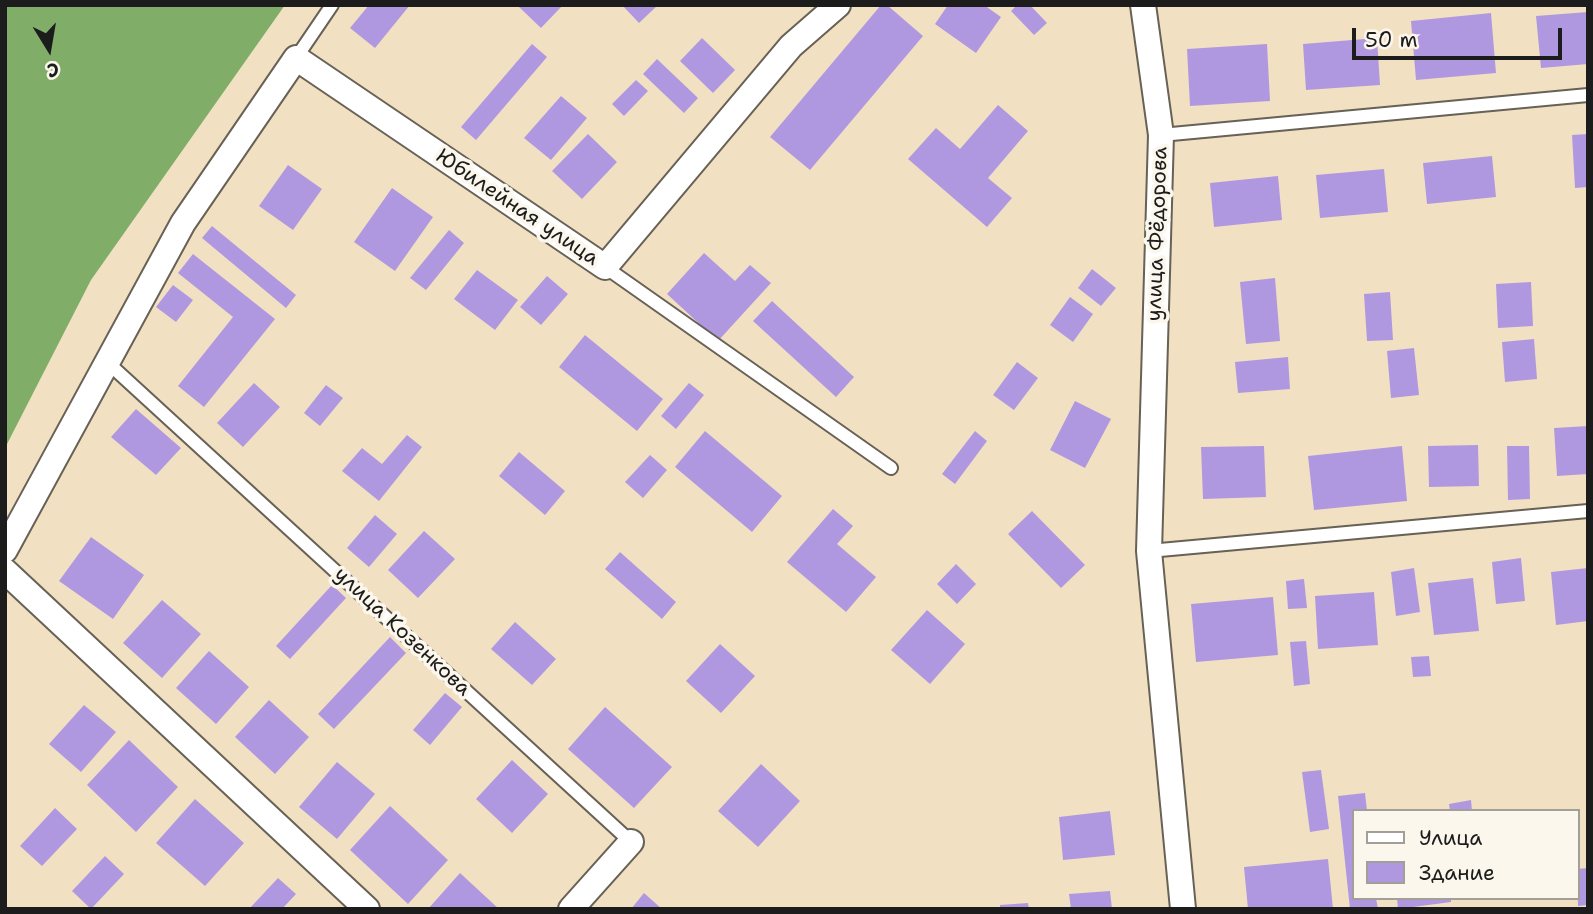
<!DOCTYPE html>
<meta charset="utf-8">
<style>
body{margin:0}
#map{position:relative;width:1593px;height:914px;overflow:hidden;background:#f2e0c2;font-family:"Shantell Sans",sans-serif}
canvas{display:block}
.frame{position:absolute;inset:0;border:7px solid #1c1c1c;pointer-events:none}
.legend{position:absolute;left:1352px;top:809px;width:228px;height:91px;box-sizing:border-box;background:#fbf7ec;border:2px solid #a29f99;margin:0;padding:9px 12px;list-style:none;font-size:21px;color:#1c1c1c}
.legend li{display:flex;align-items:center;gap:14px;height:35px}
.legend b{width:35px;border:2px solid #a29f99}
.north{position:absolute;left:14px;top:14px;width:70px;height:70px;-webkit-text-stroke:5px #fbf7ec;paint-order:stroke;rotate:169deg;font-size:19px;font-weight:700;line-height:28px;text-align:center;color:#1c1c1c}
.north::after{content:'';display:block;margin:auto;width:24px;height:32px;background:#1c1c1c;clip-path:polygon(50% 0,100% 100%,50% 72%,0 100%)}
.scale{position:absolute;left:1352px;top:28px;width:210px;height:32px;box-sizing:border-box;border:4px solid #1c1c1c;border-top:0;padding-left:9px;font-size:21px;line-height:24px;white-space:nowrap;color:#1c1c1c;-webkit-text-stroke:5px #fbf7ec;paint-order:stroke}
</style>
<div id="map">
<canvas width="1593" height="914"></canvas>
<div class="frame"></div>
<ul class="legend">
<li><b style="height:9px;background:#fff"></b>Улица</li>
<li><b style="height:19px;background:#b098e0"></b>Здание</li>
</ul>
<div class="north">С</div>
<div class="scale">50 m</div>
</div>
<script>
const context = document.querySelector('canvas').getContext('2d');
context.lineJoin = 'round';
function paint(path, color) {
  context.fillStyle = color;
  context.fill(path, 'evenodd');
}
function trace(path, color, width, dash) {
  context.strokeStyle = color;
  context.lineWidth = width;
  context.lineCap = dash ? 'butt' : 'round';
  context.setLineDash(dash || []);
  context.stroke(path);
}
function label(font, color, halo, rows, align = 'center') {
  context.font = font + ' "Shantell Sans",sans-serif';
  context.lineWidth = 7;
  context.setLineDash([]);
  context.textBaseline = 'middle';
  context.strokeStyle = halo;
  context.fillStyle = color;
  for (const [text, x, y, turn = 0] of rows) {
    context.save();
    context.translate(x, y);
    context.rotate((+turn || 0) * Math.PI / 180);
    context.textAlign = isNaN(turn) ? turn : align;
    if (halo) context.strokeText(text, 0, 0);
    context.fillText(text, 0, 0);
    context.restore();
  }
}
paint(new Path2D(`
 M5 5H285L91 280 5 448Z`), '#80ae68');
paint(new Path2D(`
 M369 5H410L375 48 350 28Z
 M521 5H563L541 28 519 7Z
 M622 5H658L639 23Z
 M881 5H887L923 36 810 170 770 137Z
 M948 5H984L1001 17 976 53 935 24Z
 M1017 5H1030L1047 23 1034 35 1011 11Z
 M1588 12V64L1541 68 1536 16Z
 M1491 13 1496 73 1416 80 1411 21Z
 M702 38 735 70 713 93 680 61Z
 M1377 38 1380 85 1306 90 1303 44Z
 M532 44 547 57 476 140 461 127Z
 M1267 44 1270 101 1190 106 1187 49Z
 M657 59 698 98 684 113 643 74Z
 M636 80 648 91 624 116 612 104Z
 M561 96 587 118 551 160 524 138Z
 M998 105 1028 131 988 178 1012 198 987 227 908 159 936 128 960 149Z
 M588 134 617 162 582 199 552 171Z
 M1588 134V187L1575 188 1572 135Z
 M1492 156 1496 197 1427 204 1423 163Z
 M288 165 322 189 293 230 259 206Z
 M1384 169 1388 212 1320 218 1316 175Z
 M1278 176 1282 220 1214 227 1210 183Z
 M392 188 433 217 395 271 354 242Z
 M212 226 296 295 286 308 202 238Z
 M449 230 464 243 426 290 410 278Z
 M704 253 735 281 750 265 771 283 718 341 667 294Z
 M193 254 275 319 204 407 178 386 233 317 178 273Z
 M1092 269 1116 288 1101 306 1078 288Z
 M477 270 518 300 495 330 454 299Z
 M547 276 568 294 541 325 520 307Z
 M1275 278 1280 341 1246 344 1240 282Z
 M1531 282 1533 326 1498 328 1496 284Z
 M173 285 193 300 176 322 156 307Z
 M1390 292 1393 340 1367 341 1364 294Z
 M1070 297 1093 314 1073 342 1050 325Z
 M772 301 854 377 836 397 753 321Z
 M585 335 663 399 637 431 559 367Z
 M1534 339 1537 379 1505 382 1502 342Z
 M1414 348 1419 395 1391 398 1387 351Z
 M1288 357 1290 389 1238 393 1235 362Z
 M1017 362 1038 378 1014 410 993 395Z
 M254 383 280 407 243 447 217 423Z
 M689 383 704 395 676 429 661 416Z
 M326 385 343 398 320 426 304 413Z
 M1075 401 1111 419 1085 468 1050 450Z
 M136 409 181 448 156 475 111 437Z
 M1588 426V474L1557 476 1554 428Z
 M705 431 782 496 752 532 675 467Z
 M975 431 987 441 955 484 942 474Z
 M407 435 422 447 379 501 342 471 362 448 382 464Z
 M1478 445 1479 486 1429 487 1428 446Z
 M1264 446 1266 497 1203 499 1201 447Z
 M1402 446 1407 501 1314 510 1308 456Z
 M1507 446H1529L1530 499 1508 500Z
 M519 452 565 491 545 515 499 476Z
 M650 455 667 470 643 498 625 482Z
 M833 509 853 526 837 544 876 577 846 612 787 562Z
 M1032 511 1085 565 1061 588 1008 534Z
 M375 515 397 534 369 567 347 548Z
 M424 531 455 559 418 598 388 570Z
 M91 537 144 575 113 619 59 581Z
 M620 552 676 602 662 619 605 569Z
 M1521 558 1525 601 1496 604 1492 562Z
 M956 564 976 584 957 604 937 584Z
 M1414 568 1420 612 1396 616 1391 572Z
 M1588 568V621L1556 625 1551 572Z
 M1473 578 1479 631 1434 635 1428 583Z
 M1304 579 1307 608 1288 609 1286 581Z
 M332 585 346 598 290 659 276 646Z
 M1374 592 1378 645 1318 649 1315 596Z
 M1273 597 1278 655 1196 662 1191 604Z
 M162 600 201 634 162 678 123 643Z
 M927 610 965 644 930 684 891 650Z
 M515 622 556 659 532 685 491 649Z
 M390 637 406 653 334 729 318 714Z
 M1306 641 1310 684 1294 686 1290 642Z
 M720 644 755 676 721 713 686 681Z
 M209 651 249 687 216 724 176 688Z
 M1429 656 1431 676 1413 677 1411 657Z
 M445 693 462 707 430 745 413 730Z
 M269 700 309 737 275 774 235 737Z
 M84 705 116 732 81 772 49 744Z
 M605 707 672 767 634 808 568 749Z
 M129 740 178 787 136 832 87 785Z
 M512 760 548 794 512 833 476 799Z
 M337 762 375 794 337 839 299 807Z
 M761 764 800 801 758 847 718 811Z
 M1321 770 1329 829 1310 832 1302 772Z
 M1365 793 1367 811H1353V898H1376L1378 909H1350L1338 796Z
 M195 799 244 843 205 886 156 843Z
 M1471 800 1472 811H1450L1449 804Z
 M390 806 448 860 408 904 350 850Z
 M55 808 77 829 42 866 20 846Z
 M1110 811 1115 855 1063 860 1059 817Z
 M105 856 124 874 91 909 72 891Z
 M1328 859 1333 909H1248L1244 867Z
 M1588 868V905L1578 906 1577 869Z
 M460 873 499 909H428Z
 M278 878 296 894 282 909H249Z
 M1110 891 1112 909H1071L1069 894Z
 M644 893 662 909H631Z
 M1397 898H1451V902L1398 909Z
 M1028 903 1029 909H1000V905Z`), '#b098e0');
const service = new Path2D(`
 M296 58 332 5
 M1161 135 1588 95
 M605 267 891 468
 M107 362 631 842
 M1149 551 1588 511`);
const minor = new Path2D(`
 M1143 5 1161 135 1149 551 1183 909
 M5 550 183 223 296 58 605 267 791 46 838 5
 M5 571 367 909
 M571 909 631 842`);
trace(service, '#676156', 16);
trace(minor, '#676156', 28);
trace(service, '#fff', 12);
trace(minor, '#fff', 24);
label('21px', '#1c1c1c', '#fbf7ec', [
 ["Юбилейная улица",517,208,34],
 ["улица Фёдорова",1158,234,-88],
 ["улица Козенкова",402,632,43]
]);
</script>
